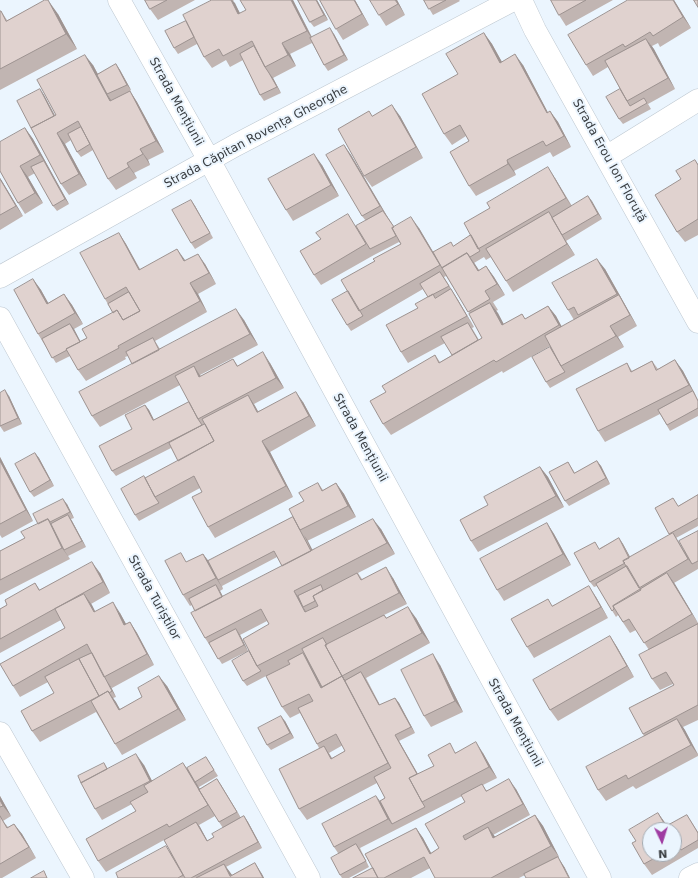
<!DOCTYPE html>
<meta charset="utf-8">
<style>
body{margin:0}
#map{position:relative;width:698px;height:878px;overflow:hidden;background:#ebf5fe;font-family:"DejaVu Sans",sans-serif}
canvas{display:block}
.north{position:absolute;left:642px;top:822px;width:40px;height:40px;box-sizing:border-box;background:#ebf5fe;border:1px solid #a4abb2;border-radius:50%;rotate:176deg;font-size:11px;font-weight:700;line-height:16px;text-align:center;color:#393d41}
.north::after{content:'';display:block;margin:auto;width:14px;height:18px;background:#9f3ca2;clip-path:polygon(50% 0,100% 100%,50% 72%,0 100%)}
</style>
<div id="map">
<canvas width="698" height="878"></canvas>
<div class="north">N</div>
</div>
<script>
const context = document.querySelector('canvas').getContext('2d');
context.lineJoin = 'round';
function trace(path, color, width, dash) {
  context.strokeStyle = color;
  context.lineWidth = width;
  context.lineCap = dash ? 'butt' : 'round';
  context.setLineDash(dash || []);
  context.stroke(path);
}
function paint(path, color) {
  context.fillStyle = color;
  context.fill(path, 'evenodd');
}
function label(font, color, halo, rows, align = 'center') {
  context.font = font + ' "DejaVu Sans",sans-serif';
  context.lineWidth = 4;
  context.setLineDash([]);
  context.textBaseline = 'middle';
  context.strokeStyle = halo;
  context.fillStyle = color;
  for (const [text, x, y, turn = 0] of rows) {
    context.save();
    context.translate(x, y);
    context.rotate((+turn || 0) * Math.PI / 180);
    context.textAlign = isNaN(turn) ? turn : align;
    if (halo) context.strokeText(text, 0, 0);
    context.fillText(text, 0, 0);
    context.restore();
  }
}
const minor = new Path2D(`
 M119 0 209 160 600 878
 M521 0 535 30 698 322
 M606 157 698 100
 M0 277 236 145 513 0
 M0 318 309 878
 M0 733 83 878
 M690 878 698 874`);
trace(minor, '#bdc7d0', 23);
trace(minor, '#fff', 22);
paint(new Path2D(`
 M145 0H195L158 20 150 9Z
 M212 0H234L233 1 240 13 293 0 312 37 334 34 348 60 328 71 324 65 312 43 290 54 296 66 273 78 281 93 264 101 260 95 243 60 230 67 226 60 212 68 204 57 197 44 178 54 174 48 186 21Z
 M298 0H317L328 20 314 27 310 22Z
 M320 0H355L369 25 343 40 336 29Z
 M397 0 405 15 386 26 379 15Z
 M424 0H459L460 1 433 15Z
 M551 0H613L566 26 559 15Z
 M628 0H674L691 28 660 47 658 43 652 46 675 89 648 104 651 109 623 124 619 119 620 89 608 67 593 76 586 65Z
 M0 11H1L7 20 58 14 77 49 0 90Z
 M484 33 492 44 502 62 523 65 548 113 550 111 558 122 571 147 553 157 550 152 514 171 516 175 476 196 469 186V141L466 136 452 145 444 134 458 74Z
 M116 64 120 70 131 90 130 91 137 102 164 152 148 160 150 165 134 173 137 178 116 190 108 179 93 150 81 157 77 152 71 140 65 144 87 185 69 195 61 184 31 128 40 89 44 95 55 115 93 65 98 74Z
 M372 116H400L423 158 372 187 364 176Z
 M25 128 33 139 69 204 57 211 53 206 35 173 28 177 43 203 25 214 18 203 0 171Z
 M344 145 351 155 387 216 394 227 419 228 433 252 454 246 471 235 555 178 572 206 588 196 602 219 566 241 575 255 513 292 506 281 491 257 486 260 484 257 474 263 479 270 486 266 494 277 505 295 493 302 498 310 496 311 504 325 522 314 525 319 548 306 556 316 561 327 574 320 568 310 605 269 637 326 618 337 624 347 550 388 546 382 550 347V346L503 373 502 371 391 435 383 424 386 392 435 355 440 362 452 355 445 343 408 363 401 352 418 308 428 297 423 289 351 331 347 325 348 291 375 261 401 244 399 242 374 255 321 285 314 275 321 239 357 226 366 221 362 216ZM446 276 470 314 482 338 479 340 472 328 474 327 458 300 444 277Z
 M695 160 698 164V235L685 242 677 232 681 179Z
 M322 165 339 196 293 221 286 210Z
 M0 178 23 216 0 230Z
 M191 200 195 206 213 238 195 249 191 243Z
 M119 233 126 244 140 269 185 260 205 264 216 284 198 294 207 312 155 341 160 349 244 320 258 345 200 375 201 376 233 359 238 366 270 363 284 388 254 404 258 411 303 402 316 426 270 452 293 497 215 538 208 527 202 492 200 488 139 521 135 515 146 478 178 461 171 448 116 476 112 471 145 405 149 410 154 420 189 402 180 385 100 427 92 416 132 364 128 356 125 357 126 359 86 381 78 370 70 356 56 363 38 334 33 279 41 290 48 303 64 294 72 305 83 324 74 329 80 341 87 338 113 313 105 299Z
 M675 360 683 371 698 400V416L670 431 660 414 605 442 598 431 627 363 632 371 652 361 658 369Z
 M9 396 22 424 4 432 0 426Z
 M35 453 39 458 54 486 34 497 30 492Z
 M0 457 33 521 2 538 0 535Z
 M597 461 601 466 610 484 569 506 565 501 568 462 575 473Z
 M540 467 548 477 564 507 478 552 471 541 488 505Z
 M318 483 323 490 336 483 344 494 356 517 307 541 312 550 381 529 395 554 358 573 362 579 393 578 407 604 384 615 387 618H416L430 643 366 678 380 705 395 698 399 703 415 733 399 741 418 774 434 766 456 752 483 753 497 778 483 785 486 790 516 789 530 815 493 835 495 837 535 815 543 826 559 857 558 858 565 868 525 875 519 878H435L430 868 411 878H353L373 868 416 828 423 838 431 853 439 848 465 802 462 796 360 848 369 867 349 878H342L340 875 338 853 334 847 380 801 385 798 377 783 307 820 299 809 319 748 317 744 300 713 290 718 282 707 266 676 247 686 243 681 249 651 269 624 267 621 240 635 248 651 222 664 205 638 192 605 190 606 183 595 187 562 203 554 208 561 293 517 304 501ZM277 557 282 566 223 597 220 591 223 589 222 586ZM343 745 345 751 332 758 329 753Z
 M698 495V526L676 538 684 551 698 531V569L674 583 698 623V720L683 727 698 754V756L636 789 633 786 606 801 598 790 644 736 643 734 674 685 673 684 660 690 652 679 649 650 636 630 630 633 618 615 616 617 597 586 594 587 590 582 600 548 619 538 623 544 630 557 670 535 655 508 678 506Z
 M67 504 74 518 71 519 86 547 68 556 70 559 0 595V551L25 538 38 524Z
 M547 523 554 534 571 565 504 601 497 590Z
 M100 573 110 593 91 604 95 612 120 613 126 624 130 622 137 633 154 665 112 688 111 687 116 697 113 698 120 709 167 686 186 720 122 755 115 744 96 712 40 742 32 731 54 693 48 682 20 697 13 686 65 628 61 620 0 653V609L7 605 35 583 40 590Z
 M596 597 608 618 534 658 527 647 553 605Z
 M610 636 617 647 634 677 558 721 550 710Z
 M440 665 463 712 431 727 424 716Z
 M285 721 294 738 271 750 267 745Z
 M206 757 218 776 199 787 198 786 200 789 217 779 221 785 241 818 244 816 248 822 262 848 226 867 232 875 255 863 264 878H118L170 851 164 840 106 872 98 861 136 811 132 804 102 820 95 809 104 763 108 769 144 765 152 781 187 769ZM215 816 223 828 214 837 207 841 199 825Z
 M0 796 11 816 3 821 8 827 14 824 22 834 36 858 2 878H0Z
 M658 813 667 826 687 815 698 832V848L652 875 644 864 636 841ZM674 830V854H650Z`), '#c1b5b2');
paint(new Path2D(`
 M48 0 58 14 77 49 66 34Z
 M231 0H232L235 3 245 24 238 14Z
 M291 0H293L314 42 307 31Z
 M316 0H317L328 20 324 15Z
 M354 0H355L369 25 362 14Z
 M395 0H397L405 15 398 4Z
 M673 0H674L691 28 683 17Z
 M330 28 334 34 348 60 344 55Z
 M484 33 492 44 508 73 500 63Z
 M646 39 654 49 675 89 668 78Z
 M282 43 290 54 296 66 288 55Z
 M515 54 523 65 554 124 547 113Z
 M85 55 93 65 108 94H107L111 100 110 101Z
 M116 64 120 70 131 90 127 85Z
 M269 73 273 78 281 93 277 87Z
 M40 89 44 95 58 122 54 116Z
 M130 91 137 102 164 152 156 141Z
 M392 105 400 116 423 158 416 147Z
 M550 111 558 122 571 147 564 136Z
 M25 128 33 139 69 204 65 199 44 161 40 155Z
 M57 133 65 144 87 185 79 174Z
 M344 145 351 155 387 216 401 238 380 206Z
 M140 149 148 160 150 165 143 154Z
 M314 154 322 165 339 196 331 185Z
 M507 160 514 171 516 175 508 164Z
 M127 163 134 173 137 178 129 167Z
 M20 166 28 177 43 203 35 193Z
 M548 167 555 178 573 209 566 198Z
 M0 178 2 181 23 216 16 206 0 179Z
 M588 196 592 201 602 219 598 214Z
 M191 200 195 206 213 238 210 233Z
 M549 212 556 223 562 235 575 255 567 244Z
 M411 217 419 228 445 272 440 265Z
 M119 233 126 244 146 281 139 270Z
 M177 249 185 260 191 272 184 261Z
 M467 253 475 264 486 282 478 271Z
 M198 254 205 264 216 284 209 273Z
 M597 259 605 269 637 326 630 315 617 294Z
 M486 266 494 277 505 295 497 284Z
 M440 272 458 300 474 327 467 316Z
 M33 279 41 290 55 315 47 304Z
 M190 283 198 294 207 312 200 301Z
 M64 294 72 305 83 324 75 313Z
 M490 303 498 313 510 336 502 325Z
 M548 306 556 316 567 336 559 325Z
 M236 309 244 320 258 345 250 334Z
 M70 324 74 329 84 348 80 343Z
 M610 326 618 337 624 347 616 336Z
 M263 352 270 363 284 388 276 378Z
 M675 360 683 371 696 396 689 385Z
 M194 366 201 377H199Z
 M5 390 9 396 22 424 18 418Z
 M296 392 303 402 316 426 309 416Z
 M248 395 255 406 264 423 257 412Z
 M145 405 149 410 157 426 153 420Z
 M262 441 270 452 293 497 286 486Z
 M35 453 39 458 54 486 50 480Z
 M0 457 33 521 26 510 0 461Z
 M597 461 601 466 610 484 606 478Z
 M540 467 548 477 564 507 556 496Z
 M336 483 344 494 356 517 348 506Z
 M63 499 67 504 74 518 70 512Z
 M68 515 72 521 86 547 82 541Z
 M48 519 55 530 64 550 70 559 62 548Z
 M373 519 381 529 395 554 387 543Z
 M547 523 554 534 571 565 563 554Z
 M673 533 680 544 692 564 688 559Z
 M304 535 308 541 318 561 314 556Z
 M619 538 623 544 635 566 631 560Z
 M203 554 211 564 218 580 223 589 216 578Z
 M92 562 100 573 110 593 103 582Z
 M386 567 393 578 407 604 399 593Z
 M667 573 675 584 698 623 692 614Z
 M216 585 220 591 227 604 223 598Z
 M589 586 596 597 608 618 601 607Z
 M294 591 302 602 303 607 307 613 305 612Z
 M84 594 92 605 101 623 94 612Z
 M113 602 120 613 132 635 124 625Z
 M408 607 416 618 430 643 422 633Z
 M130 622 137 633 154 665 147 654Z
 M236 629 240 635 248 651 244 645Z
 M610 636 617 647 634 677 627 666Z
 M303 653 311 664 325 693 321 688Z
 M433 654 440 665 463 712 455 701Z
 M361 672 365 678 383 711 379 705Z
 M159 676 167 686 186 720 178 709Z
 M342 676 349 687 395 774 388 763Z
 M107 681 111 687 116 697 112 691Z
 M108 691 116 702 126 721 119 710Z
 M395 698 399 703 415 733 411 727Z
 M281 716 285 721 294 738 290 733Z
 M677 719 685 730 698 755 691 745Z
 M395 735 399 741 424 785 420 780Z
 M476 742 483 753 497 778 489 767Z
 M324 746 331 757 338 769 331 759Z
 M136 754 144 765 157 791 150 781Z
 M183 763 191 774 215 815 208 805Z
 M217 779 221 785 241 818 237 812Z
 M509 779 516 789 530 815 523 804Z
 M0 796 11 816 3 806 0 800Z
 M376 796 384 806 392 824 388 819Z
 M658 813 666 824 670 830H668Z
 M535 815 543 826 559 857 551 846Z
 M244 816 248 822 262 848 258 842Z
 M196 822 200 827 211 847 207 841Z
 M14 824 22 834 36 858 29 847Z
 M488 827 496 838H493Z
 M416 828 423 838 437 864 430 854Z
 M558 857 565 868 570 878H569Z
 M255 863 262 874 264 878H263Z
 M224 864 232 875 230 876Z`), '#9d9391');
const building = new Path2D(`
 M45 0H48L66 34 0 69V11H1L6 21Z
 M145 0H167L150 9Z
 M212 0H231L238 14 246 10 240 0H291L307 31 282 43 288 55 265 67 252 41 223 56 219 49 204 57 183 15Z
 M298 0H316L324 15 310 22Z
 M320 0H354L362 14 336 29Z
 M370 0H395L398 4 379 15Z
 M424 0H446L429 9Z
 M551 0H586L559 15Z
 M628 0H673L683 17 653 36 650 32 625 47 623 44 586 65 568 35Z
 M694 0H698V7Z
 M186 21 194 37 174 48 165 31Z
 M330 28 344 55 324 65 310 38Z
 M484 33 500 63 515 54 547 113 550 111 564 136 546 146 543 141 507 160 508 164 469 186 450 152 469 141 460 125 444 134 422 94 458 74 446 54Z
 M646 39 668 78 627 101 605 61Z
 M254 46 265 67 269 73 277 87 260 95 240 54Z
 M85 55 110 101 130 91 156 141 140 149 143 154 127 163 129 167 108 179 78 121 57 133 79 174 61 184 31 128 56 115 37 80Z
 M116 64 127 85 107 94 97 75Z
 M40 89 54 116 31 128 17 101Z
 M620 89 630 106 644 98 647 103 619 119 606 97Z
 M392 105 416 147 364 176 338 129 369 111 372 116Z
 M81 127 90 144 77 152 68 134Z
 M25 128 40 155 20 166 35 193 18 203 0 171V142Z
 M344 145 380 206 362 216 326 155Z
 M314 154 331 185 286 210 268 179Z
 M695 160 698 165V219L677 232 655 195 681 179 676 171Z
 M44 161 65 199 53 206 31 167Z
 M548 167 566 198 478 249 464 223 490 208 487 203Z
 M0 179 16 206 0 215Z
 M588 196 598 214 562 235 552 218Z
 M191 200 210 233 191 243 172 210Z
 M383 211 394 227 392 228 396 236 370 249 356 226Z
 M549 212 567 244 506 281 486 249Z
 M348 214 366 244 314 275 300 251 321 239 316 233Z
 M411 217 440 265 359 311 341 280 375 261 373 259 401 244 392 228Z
 M119 233 139 270 177 249 184 261 198 254 209 273 190 283 200 301 118 346 119 348 78 370 66 349 87 338 82 329 117 310 123 320 140 311 126 287 105 299 80 253Z
 M471 235 480 251 470 257 467 253 442 268 433 252 451 242 453 246Z
 M467 253 478 271 486 266 497 284 485 291 490 299 468 312 442 268Z
 M597 259 617 294 578 315 574 307 568 310 552 283Z
 M440 272 449 286 428 297 420 284Z
 M33 279 47 304 64 294 75 313 38 334 14 290Z
 M451 289 467 316 401 352 386 325 418 308 415 304 433 294 435 298Z
 M348 291 363 316 347 325 332 300Z
 M129 292 140 311 123 320 117 310 113 313 108 304Z
 M619 295 630 315 610 326 616 336 561 366 545 336Z
 M490 303 502 325 522 314 525 319 548 306 559 325 496 362 494 360 383 424 370 401 386 392 382 386 435 355 439 363 482 338 469 314Z
 M236 309 250 334 92 416 79 392Z
 M468 323 478 340 452 355 441 337Z
 M70 324 80 342 66 349 67 350 52 358 42 339Z
 M153 338 159 350 132 364 126 352Z
 M550 347 561 366 565 372 546 382 532 357Z
 M263 352 276 378 198 419 175 376 194 366 199 377 233 359 237 366Z
 M675 360 689 385 598 431 576 389 627 363 631 372 652 361 656 370Z
 M5 390 18 418 0 426V393Z
 M693 391 698 401V408L667 425 658 410Z
 M296 392 309 416 262 441 286 486 208 527 192 497 202 492 194 476 155 497 145 478 214 441 202 419 248 395 257 412Z
 M189 402 198 419 202 425 112 471 99 446 132 429 125 415 145 405 153 420Z
 M205 424 214 441 178 461 169 443Z
 M35 453 50 480 30 492 15 464Z
 M0 461 26 510 0 524Z
 M597 461 606 478 565 501 549 472 568 462 574 473Z
 M540 467 556 496 471 541 460 520 488 505 484 497Z
 M144 476 145 478 155 497 159 503 135 515 121 489Z
 M318 483 322 491 336 483 348 506 300 530 289 509 304 501 299 493Z
 M698 495V518L669 534 655 508 673 498 678 506Z
 M63 499 70 512 50 522 48 519 38 524 33 514Z
 M68 515 82 541 64 550 51 524Z
 M293 517 311 551 282 566 274 551 218 580 208 561Z
 M48 519 62 548 0 580V551L25 538 21 532Z
 M373 519 387 543 294 591 305 612 318 606 313 596 357 573 361 580 386 567 399 593 257 666 243 639 269 624 261 609 205 638 191 613Z
 M547 523 563 554 497 590 480 559Z
 M698 531V561L692 564 679 541Z
 M673 533 688 559 639 588 623 561Z
 M619 538 629 558 623 561 625 563 590 582 574 553 595 542 599 549Z
 M181 553 186 562 203 554 216 578 183 595 165 561Z
 M92 562 103 582 0 639V609L7 605 5 600 35 583 39 590Z
 M627 566 641 590 613 606 614 609 612 611 596 584Z
 M667 573 692 614 644 643 629 619 623 622 613 606Z
 M216 585 222 597 195 611 189 599Z
 M321 585 323 590 313 596 315 601 303 607 298 596Z
 M589 586 601 607 527 647 511 619 548 599 552 606Z
 M84 594 94 612 113 602 124 625 130 622 147 654 104 677 87 644 13 686 0 664 65 628 55 609Z
 M408 607 422 633 342 676 325 645 384 615 386 618Z
 M698 624V705L643 734 629 708 674 685 666 672 652 679 639 655Z
 M236 629 244 645 218 659 209 643Z
 M610 636 627 666 550 710 533 680Z
 M323 638 327 645H325L342 676 345 681 342 676 322 687 302 649Z
 M249 651 257 666 261 671 243 681 232 661Z
 M92 653 112 691 109 693 108 691 99 696 79 659Z
 M303 653 321 688 342 676 388 763 299 809 279 769 324 746 331 759 345 751 336 734 317 744 298 708 313 701 309 694 282 707 266 676 290 664 288 661Z
 M433 654 455 701 424 716 401 670Z
 M79 659 99 696 32 731 21 711 54 693 45 677Z
 M361 672 379 705 395 698 411 727 395 735 417 774 409 778 422 802 425 807 392 824 380 801 385 798 374 777 391 768 345 681Z
 M159 676 178 709 115 744 91 701 108 691 119 710 142 697 138 688Z
 M281 716 290 733 267 745 258 728Z
 M677 719 691 745 628 779 626 775 598 790 586 767Z
 M476 742 489 767 422 802 409 778 434 766 428 755 450 743 455 753Z
 M136 754 150 781 95 809 81 783Z
 M206 757 214 770 195 782 187 768Z
 M104 763 107 769 81 783 78 776Z
 M183 763 208 805 169 827 167 824 98 861 86 839 136 811 130 802 148 792 144 786Z
 M217 779 237 812 219 822 199 790Z
 M509 779 523 804 463 836 465 840 488 827 493 838 535 815 551 846 491 878H435L424 857 384 878H378L365 854 416 828 430 854 439 848 425 824 465 802 461 795 482 784 486 791Z
 M376 796 388 819 334 847 322 824Z
 M0 800 3 806 0 807Z
 M658 813 668 830H650V854H662L644 864 632 843 636 841 629 830Z
 M687 815 698 833V840L681 850 674 838V830H669L667 826Z
 M0 816 7 828 14 824 29 847 0 864Z
 M244 816 258 842 191 878H185L164 840 196 822 207 841 214 837 212 834Z
 M674 839 677 845 674 847Z
 M356 844 366 861 340 875 331 858Z
 M166 846 183 875 178 878H118L116 873Z
 M558 857 569 878H526L524 874Z
 M255 863 263 878H196L224 864 230 876Z
 M373 868 378 878H353Z
 M44 871 47 878H31Z`);
paint(building, '#e0d2cf');
trace(building, '#9d9391', 1);
label('12px', '#393d41', '#ebf5fe', [
 ["Strada Mențiunii",176,102,61],
 ["Strada Căpitan Rovența Gheorghe",256,137,-28],
 ["Strada Erou Ion Floruță",609,161,61],
 ["Strada Mențiunii",360,438,61],
 ["Strada Turiștilor",154,598,61],
 ["Strada Mențiunii",515,723,61]
]);
</script>
